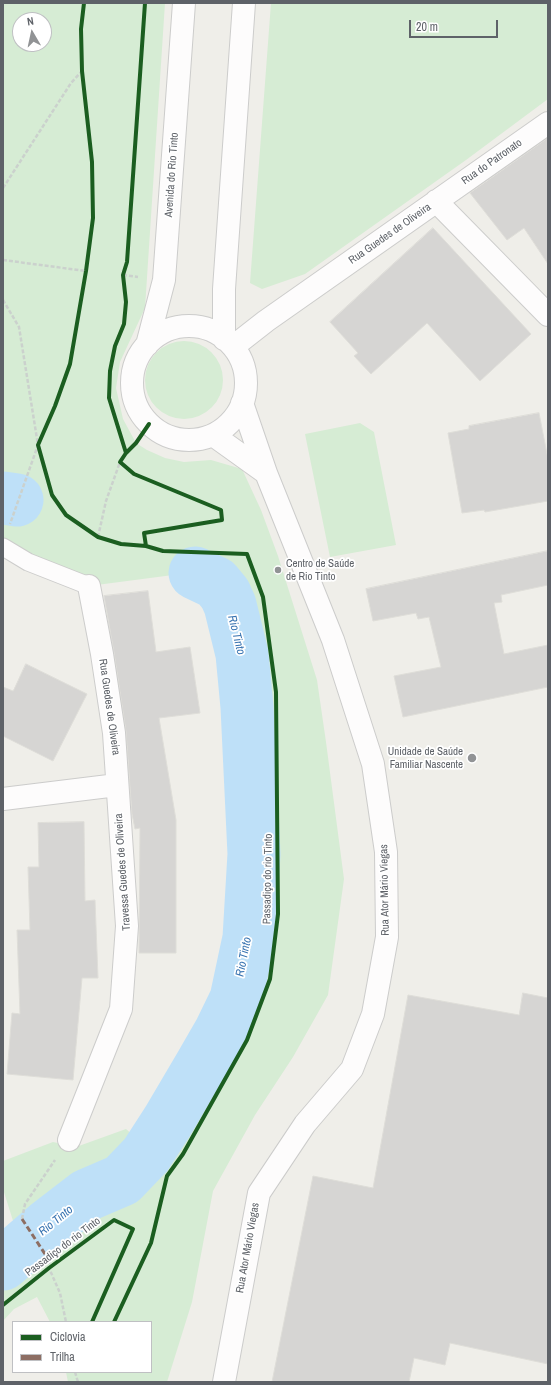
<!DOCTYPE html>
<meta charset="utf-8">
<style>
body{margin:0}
#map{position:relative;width:551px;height:1385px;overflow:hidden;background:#efeee9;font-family:"Archivo Narrow",sans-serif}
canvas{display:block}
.frame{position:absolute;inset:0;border:4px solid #5e6268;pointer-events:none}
.legend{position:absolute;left:12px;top:1321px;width:140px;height:52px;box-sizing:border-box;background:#fff;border:1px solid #bfc0c3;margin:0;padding:5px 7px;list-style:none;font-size:12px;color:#5e6268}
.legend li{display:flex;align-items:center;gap:8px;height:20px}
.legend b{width:20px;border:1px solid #bfc0c3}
.north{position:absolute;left:12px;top:12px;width:40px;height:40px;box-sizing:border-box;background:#fff;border:1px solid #bfc0c3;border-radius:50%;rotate:351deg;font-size:11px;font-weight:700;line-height:16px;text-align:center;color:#5e6268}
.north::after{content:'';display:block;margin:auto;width:14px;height:18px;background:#919395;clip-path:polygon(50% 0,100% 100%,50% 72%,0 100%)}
.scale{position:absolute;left:409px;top:20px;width:89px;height:18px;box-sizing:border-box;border:2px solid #5e6268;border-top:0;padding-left:5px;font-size:12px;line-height:14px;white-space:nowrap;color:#5e6268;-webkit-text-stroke:3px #fff;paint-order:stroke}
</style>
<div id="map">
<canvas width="551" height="1385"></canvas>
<div class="frame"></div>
<ul class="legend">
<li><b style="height:5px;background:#1b5e20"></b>Ciclovia</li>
<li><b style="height:5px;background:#8d6e63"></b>Trilha</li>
</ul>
<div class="north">N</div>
<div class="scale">20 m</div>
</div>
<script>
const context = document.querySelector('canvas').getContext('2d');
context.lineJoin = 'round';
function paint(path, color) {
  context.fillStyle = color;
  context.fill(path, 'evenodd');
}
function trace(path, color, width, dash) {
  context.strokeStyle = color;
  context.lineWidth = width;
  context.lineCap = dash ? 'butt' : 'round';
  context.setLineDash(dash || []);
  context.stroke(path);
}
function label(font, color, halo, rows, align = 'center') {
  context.font = font + ' "Archivo Narrow",sans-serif';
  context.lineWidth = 3.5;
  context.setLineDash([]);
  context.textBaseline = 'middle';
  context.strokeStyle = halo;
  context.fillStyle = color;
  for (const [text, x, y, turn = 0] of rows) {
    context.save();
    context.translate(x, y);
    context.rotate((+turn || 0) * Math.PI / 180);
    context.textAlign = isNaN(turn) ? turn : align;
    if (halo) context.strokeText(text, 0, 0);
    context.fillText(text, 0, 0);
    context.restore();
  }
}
paint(new Path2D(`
 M3 3H165L145 308 120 362 116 388 123 419 136 443 147 450 165 458 184 462 211 460 242 469 261 510 278 556 317 680 326 742 344 879 328 995 293 1057 255 1115 213 1191 192 1302 167 1382H68L66 1372H151V1322H50L37 1297 14 1309 3 1321V1244L14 1224 3 1189V1161L53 1142 76 1147 126 1129 136 1138 202 1025 227 939 238 806 223 670 208 613 173 575 89 586 3 544ZM20 20H44V44H20Z
 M271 3H548V99L466 160 305 274 262 289 250 283Z
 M145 380a39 39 0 1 1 78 0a39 39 0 1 1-78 0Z
 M360 423 374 432 396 545 330 557 305 434Z`), '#d6ecd4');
trace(new Path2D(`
 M3 498 17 500
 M3 1264 48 1225 87 1195 122 1180 146 1155 168 1121 201 1065 220 1032 236 999 249 938 254 854 247 707 242 654 230 605 225 594 216 583 195 573`), '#bee0f8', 53);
const building = new Path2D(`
 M548 138V264L524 228 507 240 470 193Z
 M433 228 531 334 480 381 427 323 371 374 354 356 358 353 330 322Z
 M539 413 548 459V501L485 512 484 510 462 513 448 433 469 429V426Z
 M548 551V585L501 595 502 602 494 603 504 654 548 645V687L403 717 394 676 441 667 429 617 418 619 416 613 373 621 366 589Z
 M148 591 156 652 190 647 200 713 159 718 176 820V953H139L140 828 135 829 132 814 126 731 114 652 104 596Z
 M26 664 87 694 53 761 3 736V687L13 691Z
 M84 822 85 901 95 900 98 978H82L73 1080 7 1074 12 1013 20 1014 17 930H30L28 867H39L38 823Z
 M523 993 548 998V1364L450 1343 445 1365 414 1358 409 1382H272L313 1176 373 1188 408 995 519 1015Z`);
paint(building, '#d6d5d3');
trace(building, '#deddd8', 1);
const service = new Path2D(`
 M3 547 28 562 89 586`);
const minor = new Path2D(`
 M436 201 548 315
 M132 383a57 57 0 1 1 114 0a57 57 0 1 1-114 0Z
 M224 339V289L244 3
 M147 345 164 280 184 3
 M234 346 266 321 548 123
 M213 435 266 473
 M3 799 117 785
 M69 1140 121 1009 127 926 114 733 102 654 89 586
 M224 1382 259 1193 305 1124 352 1069 373 1014 387 937 386 852 373 764 333 640 266 473 242 403`);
trace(service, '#cccccb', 19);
trace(minor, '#cccccb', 24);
trace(new Path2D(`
 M3 188 71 83 82 71
 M3 260 86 271 70 364 55 406 38 445 10 524
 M123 275 138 277
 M3 300 19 327 38 445 52 495 66 515 98 537 121 544 146 546
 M98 537 106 501 120 462
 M22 1219 25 1204 55 1160
 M49 1260V1268L60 1293 66 1322
 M75 1372 78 1382`), '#cbd1cd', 2.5, [4, 2]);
trace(service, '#fdfcfc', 17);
trace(minor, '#fdfcfc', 22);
trace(new Path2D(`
 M22 1219 49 1260`), '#8d6e63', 3, [6, 3]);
trace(new Path2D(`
 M84 3 81 29 82 71 92 162 93 218 86 271 70 364 55 406 38 445 52 495 66 515 98 537 121 544 146 546 163 551 247 554 263 597 276 692 278 914 270 979 247 1040 183 1154 167 1176 151 1243 114 1322
 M126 453 109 398 110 371 115 346 124 324 126 302 123 275 127 262 145 3
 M146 546 144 533 222 520 221 510 134 474 120 462 126 453 136 443 149 424
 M3 1305 49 1268 114 1220 133 1229 92 1322`), '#1b5e20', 4);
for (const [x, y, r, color] of [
 [278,570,4,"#919395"],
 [472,758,5,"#919395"]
]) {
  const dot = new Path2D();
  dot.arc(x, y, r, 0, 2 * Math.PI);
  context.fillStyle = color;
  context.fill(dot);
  trace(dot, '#fff', 1.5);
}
label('11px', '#5e6268', '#fff', [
 ["Rua do Patronato",492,162,-35],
 ["Avenida do Rio Tinto",172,175,-86],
 ["Rua Guedes de Oliveira",390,234,-35],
 ["Rua Guedes de Oliveira",109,707,82],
 ["Travessa Guedes de Oliveira",123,872,-94],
 ["Passadiço do rio Tinto",268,879,-89],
 ["Rua Ator Mário Viegas",385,890,-91],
 ["Passadiço do rio Tinto",63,1247,-37],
 ["Rua Ator Mário Viegas",248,1248,-80]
]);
label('11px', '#5e6268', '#fff', [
 ["Centro de Saúde",286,564],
 ["de Rio Tinto",286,577],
 ["Unidade de Saúde",463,752,"right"],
 ["Familiar Nascente",463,765,"right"]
], 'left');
label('italic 12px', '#3974b1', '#fff', [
 ["Rio Tinto",236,635,76],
 ["Rio Tinto",244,957,-79],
 ["Rio Tinto",56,1221,-39]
]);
</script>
